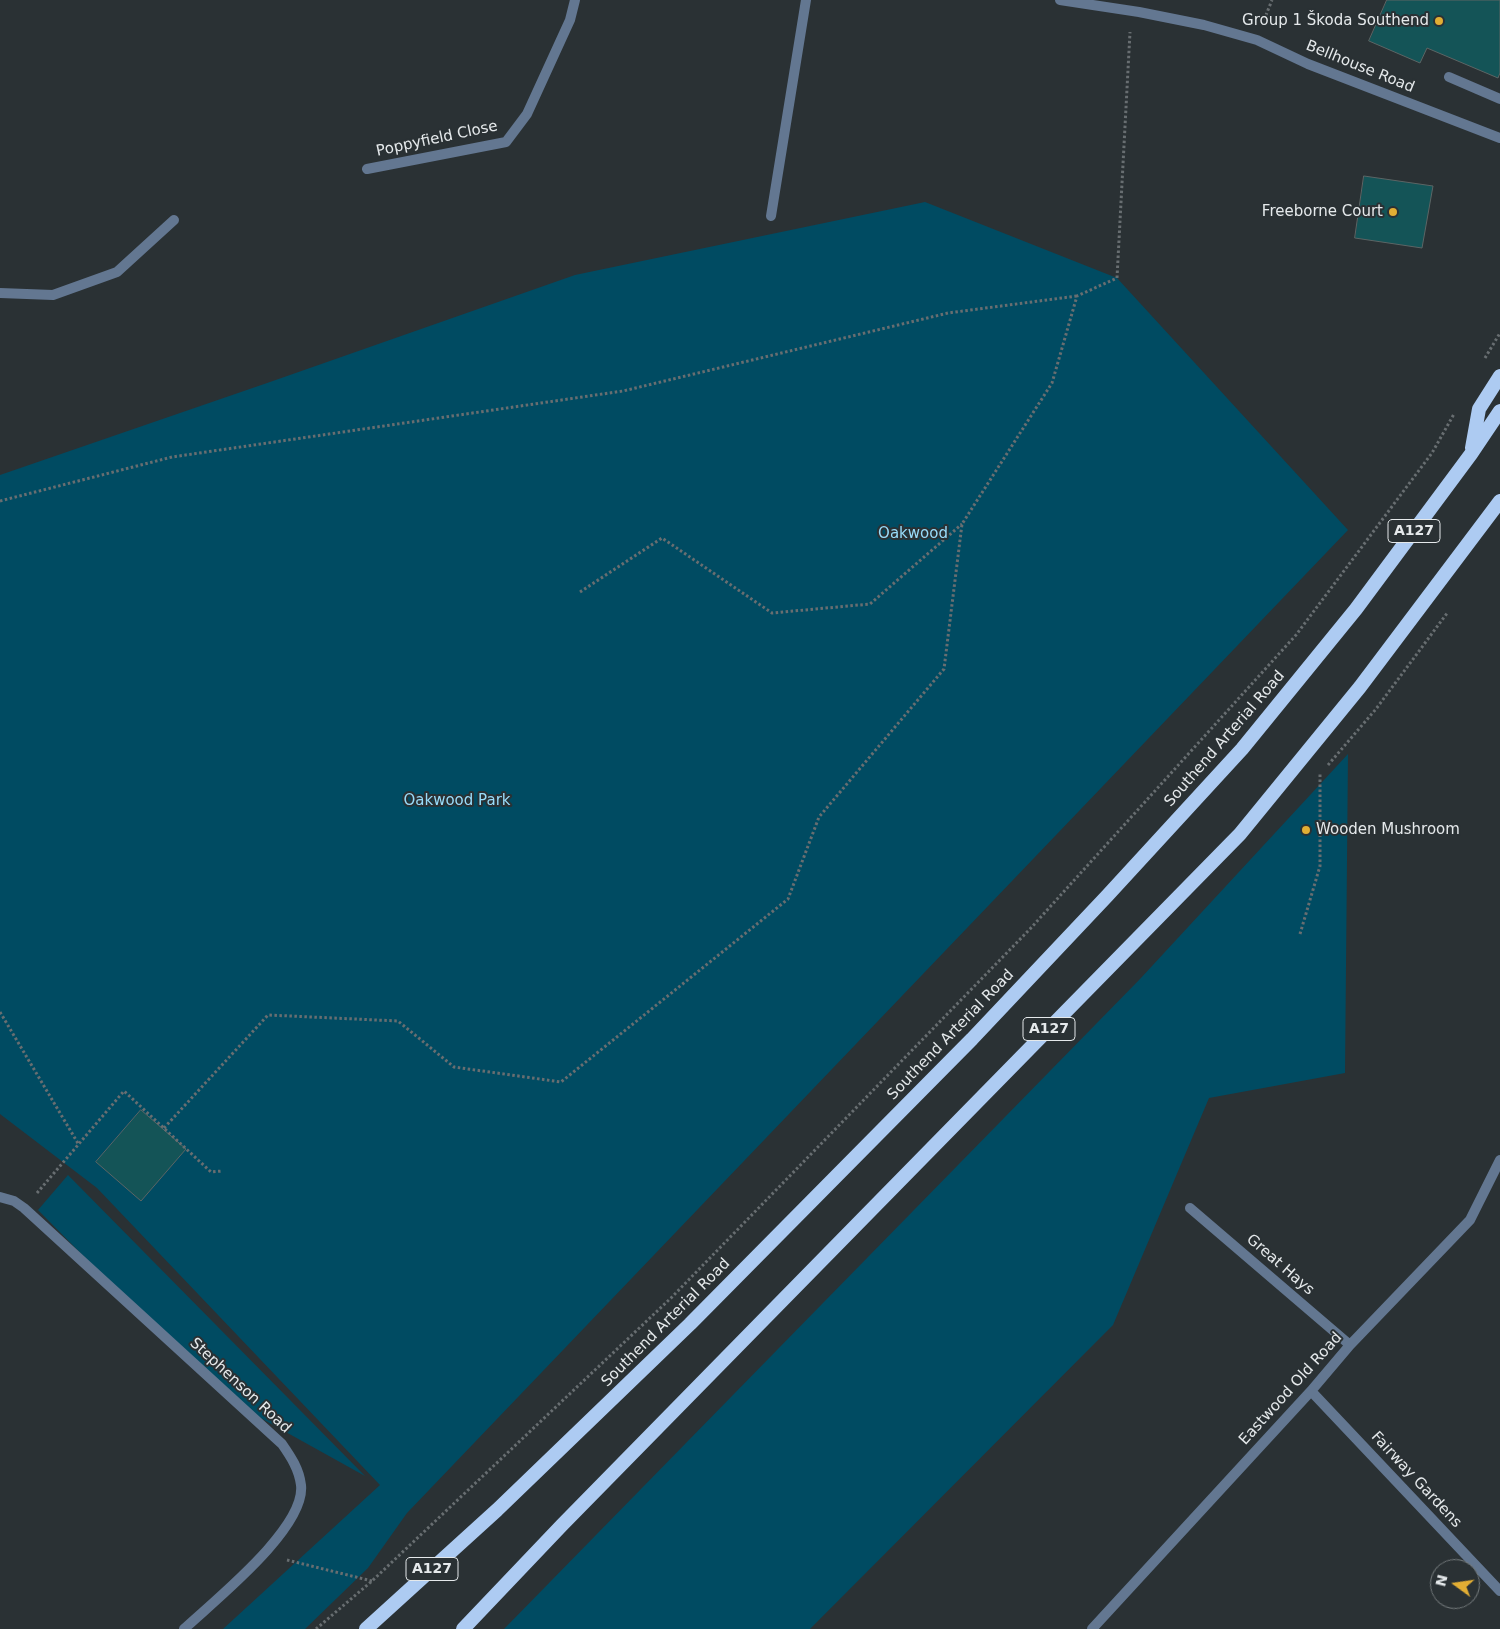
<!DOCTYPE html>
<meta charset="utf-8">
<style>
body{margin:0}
#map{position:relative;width:1500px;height:1629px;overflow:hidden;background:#2a3134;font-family:"DejaVu Sans",sans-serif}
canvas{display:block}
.north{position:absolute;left:1430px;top:1559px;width:50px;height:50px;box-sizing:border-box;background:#2a3134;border:1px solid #757b7d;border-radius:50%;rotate:284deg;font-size:14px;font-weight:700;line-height:20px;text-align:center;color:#e5e9eb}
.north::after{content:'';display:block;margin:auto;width:18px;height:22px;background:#e2ae34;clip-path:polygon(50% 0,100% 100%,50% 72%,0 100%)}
</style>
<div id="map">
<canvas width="1500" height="1629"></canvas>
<div class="north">N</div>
</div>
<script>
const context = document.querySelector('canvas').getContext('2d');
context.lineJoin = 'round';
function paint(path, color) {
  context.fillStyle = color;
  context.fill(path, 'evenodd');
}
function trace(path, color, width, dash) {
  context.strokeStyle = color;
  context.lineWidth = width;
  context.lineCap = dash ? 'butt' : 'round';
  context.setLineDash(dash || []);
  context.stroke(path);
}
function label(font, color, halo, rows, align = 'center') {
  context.font = font + ' "DejaVu Sans",sans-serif';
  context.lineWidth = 4;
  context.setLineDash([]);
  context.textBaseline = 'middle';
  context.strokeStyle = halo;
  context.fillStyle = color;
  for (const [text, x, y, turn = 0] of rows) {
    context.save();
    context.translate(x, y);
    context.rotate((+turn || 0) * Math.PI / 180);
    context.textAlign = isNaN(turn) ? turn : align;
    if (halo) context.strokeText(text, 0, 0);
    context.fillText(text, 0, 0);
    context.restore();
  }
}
paint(new Path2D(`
 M925 202 1117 278 1348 530 407 1513 368 1568 305 1629H223L380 1485 97 1188 0 1114V475L270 382 575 275Z
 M1348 754 1345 1073 1209 1098 1113 1325 810 1629H504L1140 979Z
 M68 1175 365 1476 239 1406 127 1300 38 1210Z`), '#004b62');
const building = new Path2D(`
 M1387 0H1500V73L1498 78 1427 48 1420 63 1369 41Z
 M1364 176 1433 186 1422 248 1355 238Z
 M141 1110 186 1149 141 1201 96 1162Z`);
paint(building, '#145457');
trace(building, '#5c6565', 1);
trace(new Path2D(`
 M1264 20 1272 0
 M1485 358 1500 333
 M0 501 172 457 623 391 948 313 1077 296
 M580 592 662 538 772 613 870 604 962 524
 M1328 765 1376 709 1448 612
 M1300 934 1320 866V774
 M0 1012 79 1145
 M164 1128 268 1015 398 1021 454 1067 561 1082 788 899 819 817 944 669 962 524 1052 383 1077 296 1117 278 1130 32
 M37 1193 124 1091 211 1172 222 1171
 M287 1560 372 1581
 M316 1629 372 1581 671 1298 1030 929 1296 635 1432 453 1454 414`), '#686e71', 3, [2.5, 2.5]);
trace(new Path2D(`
 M1449 77 1500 99
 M771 216 806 0`), '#637791', 10);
trace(new Path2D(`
 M367 169 506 142 527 114 570 20 575 0
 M0 293 53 295 117 272 174 220
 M0 1197 14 1201 24 1208 282 1444C291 1457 299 1469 301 1485 306 1528 215 1600 184 1629
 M1190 1208 1350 1345
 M1311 1391 1500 1591
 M1092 1629 1311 1391 1350 1345 1470 1220 1500 1160`), '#637791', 10);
trace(new Path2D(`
 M1060 0 1139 12 1204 25 1257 40 1308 64 1500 138`), '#637791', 10);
trace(new Path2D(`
 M1472 448 1479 409 1500 376
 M366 1629 497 1510 690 1324 972 1039 1107 896 1242 749 1356 609 1471 454 1500 411
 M463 1629 562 1525 1240 834 1360 687 1500 501`), '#adcbf2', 14);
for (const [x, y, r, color] of [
 [1439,21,5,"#e2ae34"],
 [1393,212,5,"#e2ae34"],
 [1306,830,5,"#e2ae34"]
]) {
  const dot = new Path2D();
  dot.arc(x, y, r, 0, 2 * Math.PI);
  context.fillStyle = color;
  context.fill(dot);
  trace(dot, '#2a3134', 2);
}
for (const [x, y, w] of [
 [1414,531,52],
 [1049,1029,52],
 [432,1569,52]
]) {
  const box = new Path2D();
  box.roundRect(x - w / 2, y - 11.5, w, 23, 4);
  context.fillStyle = '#2a3134';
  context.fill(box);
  trace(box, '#e5e9eb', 1);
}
label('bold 14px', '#e5e9eb', null, [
 ["A127",1414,531],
 ["A127",1049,1029],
 ["A127",432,1569]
]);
label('15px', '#e5e9eb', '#2a3134', [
 ["Group 1 Škoda Southend",1429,21],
 ["Freeborne Court",1383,212],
 ["Wooden Mushroom",1316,830,"left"]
], 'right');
label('15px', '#e5e9eb', '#2a3134', [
 ["Bellhouse Road",1360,67,22],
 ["Poppyfield Close",437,139,-12],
 ["Southend Arterial Road",1225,739,-49],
 ["Southend Arterial Road",951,1035,-46],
 ["Great Hays",1280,1265,41],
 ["Southend Arterial Road",666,1323,-45],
 ["Stephenson Road",240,1386,43],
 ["Eastwood Old Road",1291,1389,-48],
 ["Fairway Gardens",1416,1480,47]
]);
label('15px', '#98dcfa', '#2a3134', [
 ["Oakwood",913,534],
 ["Oakwood Park",457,801]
]);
</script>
